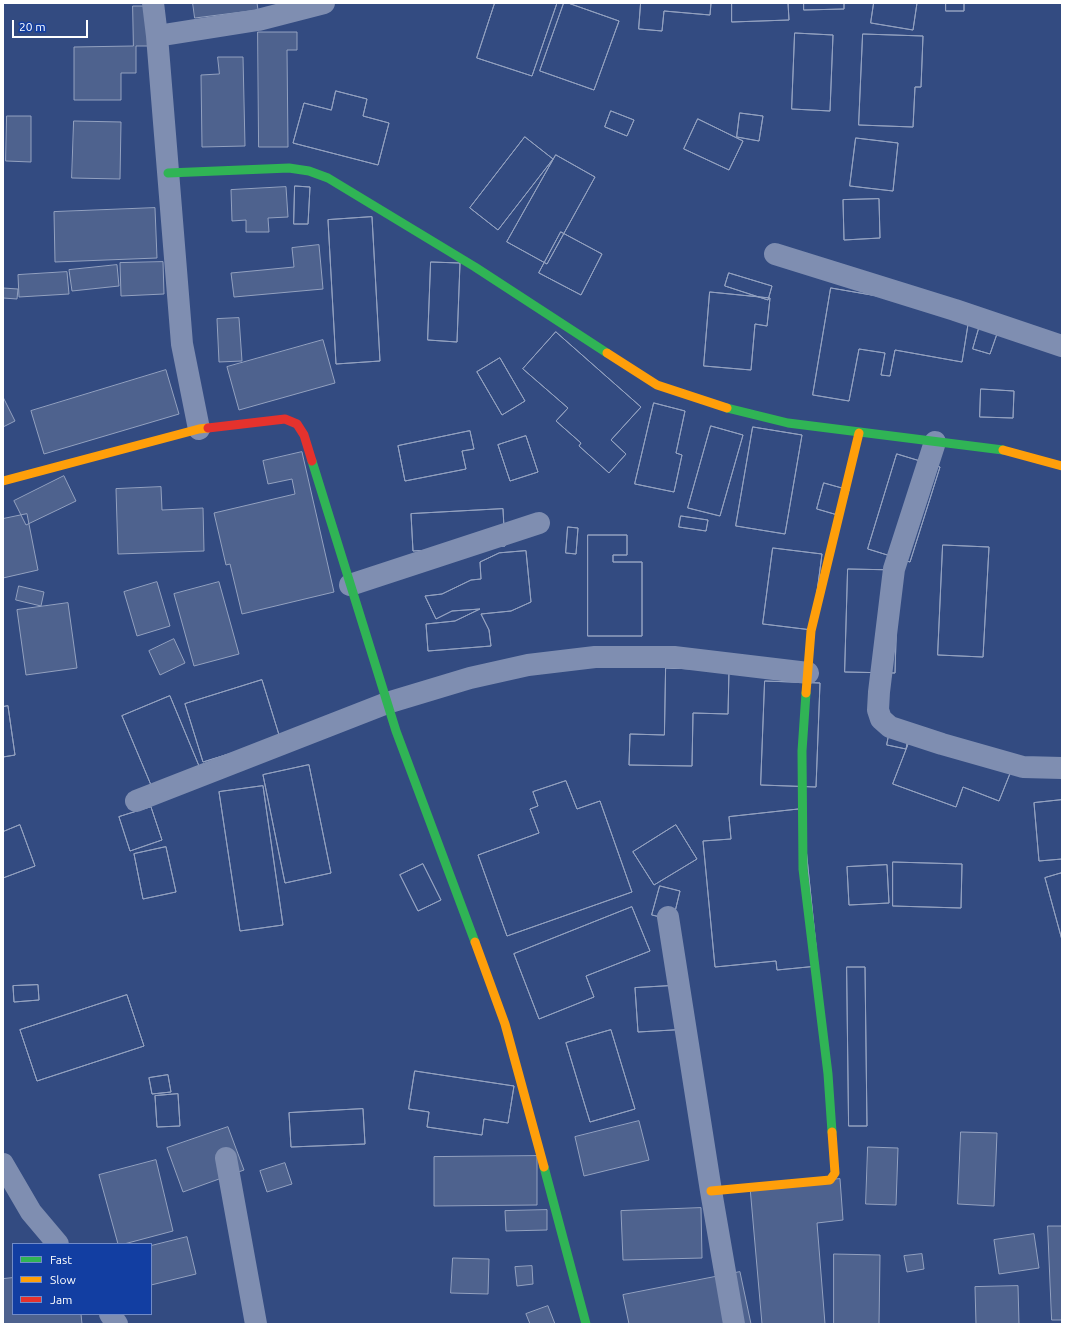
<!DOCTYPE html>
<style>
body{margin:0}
#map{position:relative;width:1065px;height:1327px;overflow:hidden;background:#334b81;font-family:Ubuntu,sans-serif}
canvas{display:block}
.frame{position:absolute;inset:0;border:4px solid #fff;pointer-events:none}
.legend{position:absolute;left:12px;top:1243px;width:140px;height:72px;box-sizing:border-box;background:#123ea2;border:1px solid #718bc7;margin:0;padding:5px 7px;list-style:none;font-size:12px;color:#fff}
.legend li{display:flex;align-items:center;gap:8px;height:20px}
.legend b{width:20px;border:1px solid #718bc7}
.scale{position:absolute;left:12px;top:20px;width:76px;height:18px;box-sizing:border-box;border:2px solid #fff;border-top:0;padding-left:5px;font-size:12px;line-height:14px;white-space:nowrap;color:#fff;-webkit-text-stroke:3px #123ea2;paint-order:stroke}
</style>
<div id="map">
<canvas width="1065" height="1327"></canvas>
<div class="frame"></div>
<ul class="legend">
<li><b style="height:5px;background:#30b455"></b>Fast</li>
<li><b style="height:5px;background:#ff9f0a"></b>Slow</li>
<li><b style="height:5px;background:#e5322d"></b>Jam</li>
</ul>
<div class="scale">20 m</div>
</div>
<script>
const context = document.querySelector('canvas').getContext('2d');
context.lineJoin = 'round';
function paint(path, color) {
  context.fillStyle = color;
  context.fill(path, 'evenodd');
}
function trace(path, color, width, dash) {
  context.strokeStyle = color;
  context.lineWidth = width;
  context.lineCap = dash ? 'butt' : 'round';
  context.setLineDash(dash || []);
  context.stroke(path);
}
const building = new Path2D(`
 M193 3H257L258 10 195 18Z
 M495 3H557L532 76 477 58Z
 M495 3H557L532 76 477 58Z
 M564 3H568L619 21 594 90 540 71Z
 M564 3H568L619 21 594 90 540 71Z
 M641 3H711L710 15 664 11 662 31 639 29Z
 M641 3H711L710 15 664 11 662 31 639 29Z
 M732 3H788L789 20 732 22Z
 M732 3H788L789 20 732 22Z
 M804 3H844V9L804 10Z
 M804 3H844V9L804 10Z
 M874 3H917L913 30 871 23Z
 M874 3H917L913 30 871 23Z
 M946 3H964V11H946Z
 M946 3H964V11H946Z
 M133 6H150V46H136V73H121V100H74V47L133 46Z
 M258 32H297V50H287L288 147H259Z
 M795 33 833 35 830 111 792 109Z
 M795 33 833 35 830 111 792 109Z
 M863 34 923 36 921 87H915L913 127 859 125Z
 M863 34 923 36 921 87H915L913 127 859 125Z
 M218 57H243L245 146 202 147 201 75 219 74Z
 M336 91 367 99 363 116 389 123 378 165 293 143 304 103 331 110Z
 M336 91 367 99 363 116 389 123 378 165 293 143 304 103 331 110Z
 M611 111 634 120 627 136 605 127Z
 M611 111 634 120 627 136 605 127Z
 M740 113 763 116 759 141 737 137Z
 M740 113 763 116 759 141 737 137Z
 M7 116H31V162L6 161Z
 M698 119 743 141 729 170 684 149Z
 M698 119 743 141 729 170 684 149Z
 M74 121 121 122 120 179 72 178Z
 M525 137 553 159 498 230 470 208Z
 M525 137 553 159 498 230 470 208Z
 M856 138 898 143 893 191 850 186Z
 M856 138 898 143 893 191 850 186Z
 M556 155 595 177 547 264 507 242Z
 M556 155 595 177 547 264 507 242Z
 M295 186 310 187 308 224H294Z
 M295 186 310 187 308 224H294Z
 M286 187 288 217 268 218 269 232H246V220L232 221 231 190Z
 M879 199 880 238 844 240 843 200Z
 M879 199 880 238 844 240 843 200Z
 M155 208 157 258 55 262 54 212Z
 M372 217 380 361 336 364 328 220Z
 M372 217 380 361 336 364 328 220Z
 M561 232 602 254 581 295 539 273Z
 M561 232 602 254 581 295 539 273Z
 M319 245 323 289 234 297 231 273 294 267 292 248Z
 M163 262 164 294 121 296 120 263Z
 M431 262 460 263 457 342 428 340Z
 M431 262 460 263 457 342 428 340Z
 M117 265 119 286 72 291 69 270Z
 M67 272 69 294 19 297 18 275Z
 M729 273 772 286 768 300 725 286Z
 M729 273 772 286 768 300 725 286Z
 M3 288 18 289 17 299 3 298Z
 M831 288 970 312 962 362 895 350 890 376 881 375 885 353 859 349 849 401 813 395Z
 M831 288 970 312 962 362 895 350 890 376 881 375 885 353 859 349 849 401 813 395Z
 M710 292 770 298 767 326 755 324 751 370 704 366Z
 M710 292 770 298 767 326 755 324 751 370 704 366Z
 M239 318 242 361 219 362 217 319Z
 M980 325 998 331 990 354 973 349Z
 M980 325 998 331 990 354 973 349Z
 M556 332 641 407 611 440 626 454 609 473 579 446 581 443 556 421 568 408 523 369Z
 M556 332 641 407 611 440 626 454 609 473 579 446 581 443 556 421 568 408 523 369Z
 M323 340 335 383 239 410 227 367Z
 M500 358 525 401 502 415 477 372Z
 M500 358 525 401 502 415 477 372Z
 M166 370 179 414 44 454 31 411Z
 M981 389 1014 391 1013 418 980 417Z
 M981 389 1014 391 1013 418 980 417Z
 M3 397 15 421 3 427Z
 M654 403 685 411 676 453 682 455 674 492 635 484Z
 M654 403 685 411 676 453 682 455 674 492 635 484Z
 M711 426 743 435 720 516 688 508Z
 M711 426 743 435 720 516 688 508Z
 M753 427 802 435 785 534 736 526Z
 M753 427 802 435 785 534 736 526Z
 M470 431 474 449 462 451 466 469 405 481 398 446Z
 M470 431 474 449 462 451 466 469 405 481 398 446Z
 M526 436 538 472 510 481 498 445Z
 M526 436 538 472 510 481 498 445Z
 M302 452 334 592 242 614 230 564 226 565 214 513 295 494 292 479 268 484 263 461Z
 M897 454 940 467 910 562 868 549Z
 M897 454 940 467 910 562 868 549Z
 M64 476 76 501 26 525 14 501Z
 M824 483 849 490 841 516 817 509Z
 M824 483 849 490 841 516 817 509Z
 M161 487 162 510 203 508 204 551 118 554 116 489Z
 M503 509 505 546 413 551 411 514Z
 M503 509 505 546 413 551 411 514Z
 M27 514 38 570 3 578V519Z
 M681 516 708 520 706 531 679 527Z
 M681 516 708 520 706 531 679 527Z
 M568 527 578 528 576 554 566 553Z
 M568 527 578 528 576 554 566 553Z
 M588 535H627V555H613V562H642V636H588Z
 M588 535H627V555H613V562H642V636H588Z
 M943 545 989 547 983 657 938 655Z
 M943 545 989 547 983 657 938 655Z
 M773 548 822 554 812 630 763 624Z
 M773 548 822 554 812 630 763 624Z
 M526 551 531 602 511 611 481 614 489 630 491 646 428 651 426 624 455 621 480 609 452 611 436 619 425 596 442 594 471 580 481 579 480 562 499 553Z
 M526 551 531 602 511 611 481 614 489 630 491 646 428 651 426 624 455 621 480 609 452 611 436 619 425 596 442 594 471 580 481 579 480 562 499 553Z
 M848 569 898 570 895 673 845 672Z
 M848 569 898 570 895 673 845 672Z
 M157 582 170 626 137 636 124 592Z
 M219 582 239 654 194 666 174 594Z
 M19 586 44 592 41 606 16 600Z
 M68 603 77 668 26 675 17 610Z
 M174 639 185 663 160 675 149 651Z
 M666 668 729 670 728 714 693 713 692 766 629 765 630 734 664 735Z
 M666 668 729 670 728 714 693 713 692 766 629 765 630 734 664 735Z
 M262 680 280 738 203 762 185 704Z
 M262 680 280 738 203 762 185 704Z
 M765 681 820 683 816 787 761 785Z
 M765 681 820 683 816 787 761 785Z
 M170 696 204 778 156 797 122 716Z
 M170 696 204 778 156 797 122 716Z
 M8 706 15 755 3 757V707Z
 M8 706 15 755 3 757V707Z
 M891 725 910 729 906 749 887 745Z
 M891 725 910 729 906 749 887 745Z
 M912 735 1011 771 999 801 963 787 956 807 893 784Z
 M912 735 1011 771 999 801 963 787 956 807 893 784Z
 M309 765 331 873 285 883 263 775Z
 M309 765 331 873 285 883 263 775Z
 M566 781 577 809 600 801 632 892 507 936 478 855 539 833 530 809 538 806 533 792Z
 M566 781 577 809 600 801 632 892 507 936 478 855 539 833 530 809 538 806 533 792Z
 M263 786 283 925 240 931 219 792Z
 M263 786 283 925 240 931 219 792Z
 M1062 800V859L1039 861 1034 803Z
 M1062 800V859L1039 861 1034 803Z
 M151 807 162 840 130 851 119 817Z
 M151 807 162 840 130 851 119 817Z
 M802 809 818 966 777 970 776 961 715 967 703 841 731 839 729 817Z
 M802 809 818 966 777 970 776 961 715 967 703 841 731 839 729 817Z
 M20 825 35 866 3 878V832Z
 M20 825 35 866 3 878V832Z
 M676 825 697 859 654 885 633 852Z
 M676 825 697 859 654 885 633 852Z
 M166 847 176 892 143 899 134 854Z
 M166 847 176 892 143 899 134 854Z
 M893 862 962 864 961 908 893 906Z
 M893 862 962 864 961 908 893 906Z
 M423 864 441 900 418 911 400 875Z
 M423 864 441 900 418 911 400 875Z
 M887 865 889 903 849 905 847 867Z
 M887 865 889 903 849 905 847 867Z
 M1062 873V940L1045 878Z
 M1062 873V940L1045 878Z
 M660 886 680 891 673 920 652 915Z
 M660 886 680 891 673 920 652 915Z
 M632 907 650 951 586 976 594 997 539 1019 514 954Z
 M632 907 650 951 586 976 594 997 539 1019 514 954Z
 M847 967H865L867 1126H849Z
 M847 967H865L867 1126H849Z
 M38 985 39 1000 14 1002 13 986Z
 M38 985 39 1000 14 1002 13 986Z
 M687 985 690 1029 638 1032 635 988Z
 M687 985 690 1029 638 1032 635 988Z
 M127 995 144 1046 37 1081 20 1030Z
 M127 995 144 1046 37 1081 20 1030Z
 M611 1030 635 1109 590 1122 566 1043Z
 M611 1030 635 1109 590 1122 566 1043Z
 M415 1071 514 1086 508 1123 484 1119 482 1135 427 1127 429 1112 409 1109Z
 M415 1071 514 1086 508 1123 484 1119 482 1135 427 1127 429 1112 409 1109Z
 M168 1075 171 1092 152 1094 149 1078Z
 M168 1075 171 1092 152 1094 149 1078Z
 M178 1094 180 1126 157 1127 155 1096Z
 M178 1094 180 1126 157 1127 155 1096Z
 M363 1109 365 1144 291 1147 289 1113Z
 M363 1109 365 1144 291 1147 289 1113Z
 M639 1121 649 1160 584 1176 575 1137Z
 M228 1127 244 1170 183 1192 167 1148Z
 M961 1132 997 1133 994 1206 958 1204Z
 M868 1147 898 1148 896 1205 866 1204Z
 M537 1156V1205L434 1206V1157Z
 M156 1160 173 1231 124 1244H118L99 1175Z
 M285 1163 292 1184 267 1192 260 1171Z
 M840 1179 843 1220 817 1223 825 1324H762L750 1187Z
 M701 1208 702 1258 623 1260 621 1211Z
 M547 1210V1230L506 1231 505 1211Z
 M1048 1226H1062V1320H1052Z
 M1034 1234 1039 1268 999 1274 994 1240Z
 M187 1237 196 1274 151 1285V1246Z
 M834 1254 880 1255 879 1324H834Z
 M922 1254 924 1269 907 1272 904 1256Z
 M453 1258 489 1259 488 1294 451 1293Z
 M532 1266 533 1284 517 1286 515 1267Z
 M740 1272 751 1324H629L623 1295Z
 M13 1278V1314H81L82 1324H3V1279Z
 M1018 1286 1019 1324H976L975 1287Z
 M548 1306 555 1324H530L526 1314Z`);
paint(building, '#4e628e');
trace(building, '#93a1bf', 1);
trace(new Path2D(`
 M153 3 157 36 182 344 199 429
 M157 36 258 20 324 3
 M775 254 955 310 1062 346
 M935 442 894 569 879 692 878 710 881 719 890 727 942 744 1023 767 1062 768
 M350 585 539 523
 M136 801 387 703 470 678 528 665 595 657H674L808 673
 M668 917 711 1191 734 1324
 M226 1158 256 1324
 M3 1164 31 1212 58 1244
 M110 1314 117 1324`), '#7f8eb1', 22);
trace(new Path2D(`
 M168 173 289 168 309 171 328 178 475 267 607 353
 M727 408 788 423 1003 450
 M312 461 396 731 475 942
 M806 693 802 751 803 869 828 1074 832 1132
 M544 1167 586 1324`), '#30b455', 9);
trace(new Path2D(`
 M607 353 657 385 727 408
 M1003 450 1062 466
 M3 481 199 429 208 428
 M806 693 811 631 859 433
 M475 942 505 1024 544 1167
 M711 1191 830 1180 835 1173 832 1132`), '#ff9f0a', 9);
trace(new Path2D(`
 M208 428 285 419 297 424 304 435 312 461`), '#e5322d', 9);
</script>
